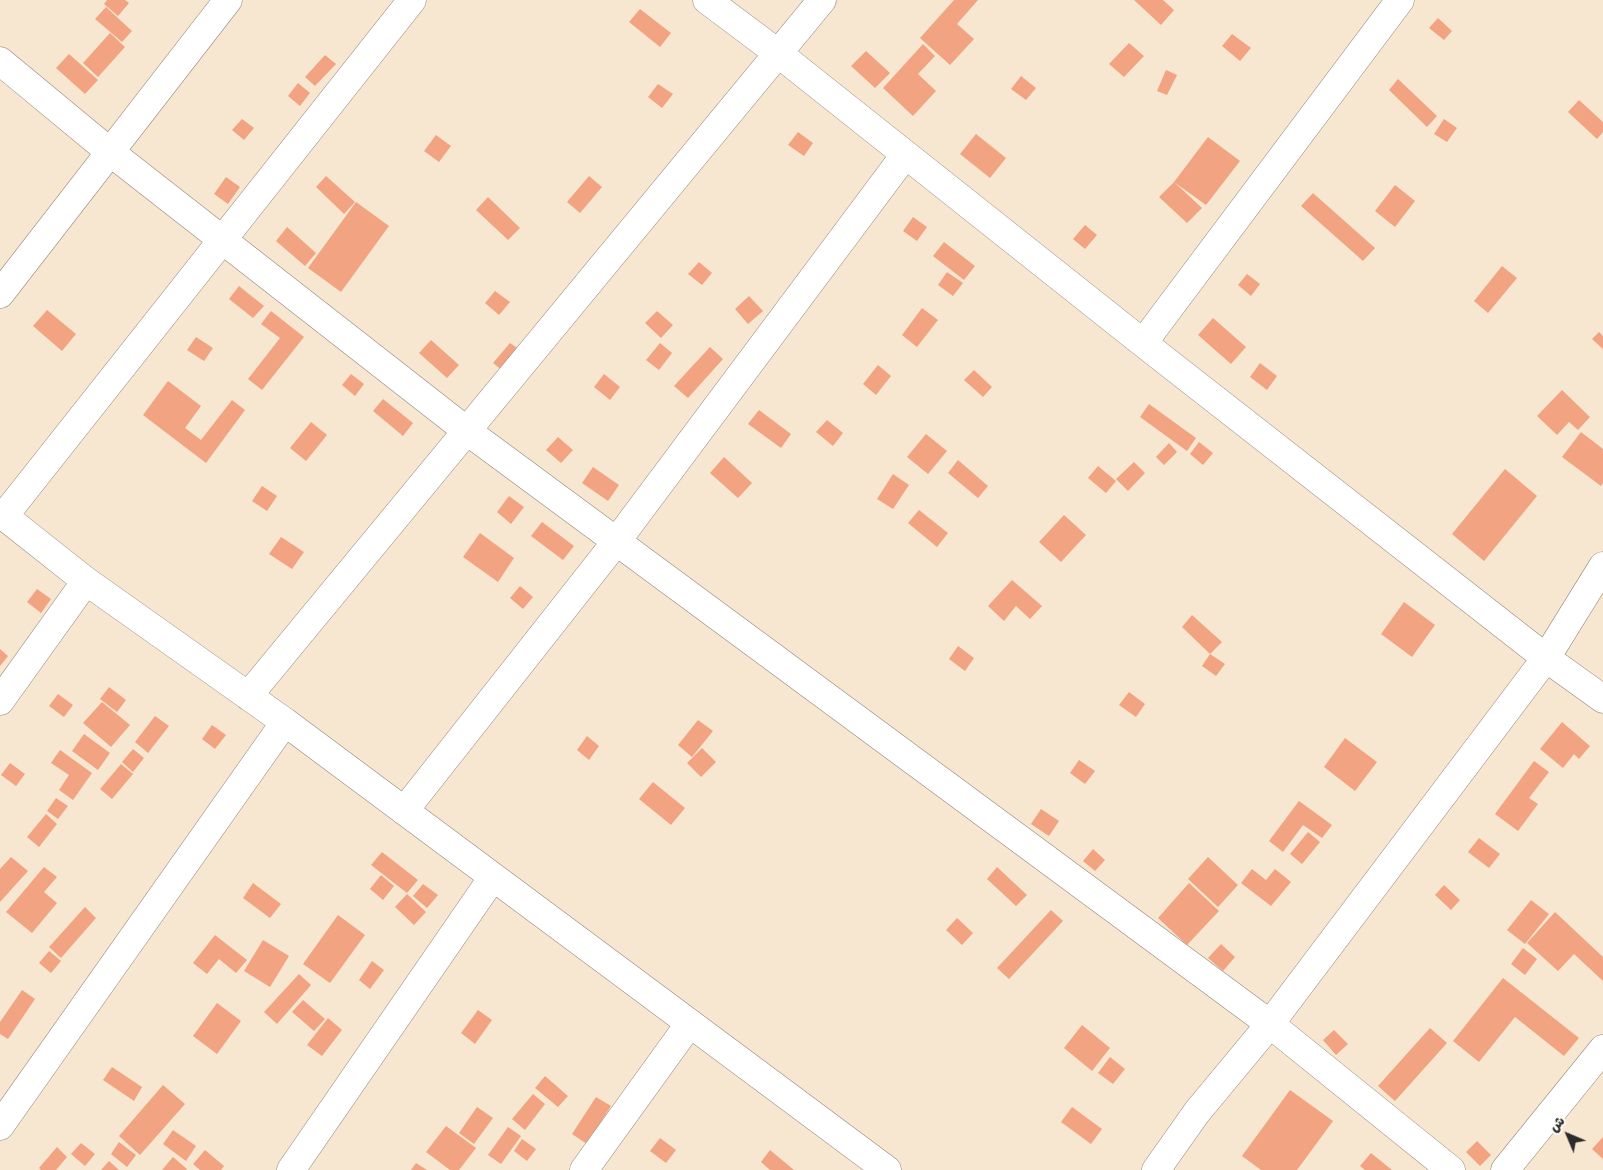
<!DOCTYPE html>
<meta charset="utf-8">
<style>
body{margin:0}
#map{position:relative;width:1603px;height:1170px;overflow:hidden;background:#f7e6d0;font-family:Pangolin,"Playpen Sans Arabic",sans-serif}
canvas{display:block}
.north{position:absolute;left:1543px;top:1110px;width:50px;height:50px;-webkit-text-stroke:4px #fdfcf7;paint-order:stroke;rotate:315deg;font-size:14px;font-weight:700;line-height:20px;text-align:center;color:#2b2b2b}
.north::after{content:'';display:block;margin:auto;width:18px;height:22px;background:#2b2b2b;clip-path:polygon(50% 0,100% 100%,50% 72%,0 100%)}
</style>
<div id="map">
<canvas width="1603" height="1170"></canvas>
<div class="north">ش</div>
</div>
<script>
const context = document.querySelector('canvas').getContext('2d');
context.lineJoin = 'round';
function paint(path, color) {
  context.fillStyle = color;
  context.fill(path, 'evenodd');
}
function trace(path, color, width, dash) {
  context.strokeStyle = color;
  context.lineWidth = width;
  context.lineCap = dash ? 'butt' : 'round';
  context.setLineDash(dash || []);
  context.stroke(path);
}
paint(new Path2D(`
 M107 0H125L129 3 118 16 104 4Z
 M954 0H978L957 24 974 39 950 65 920 38Z
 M1134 0H1163L1174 10 1161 25Z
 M106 7 132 31 122 42 95 19Z
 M640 9 671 33 660 47 629 22Z
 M1438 18 1452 31 1444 40 1429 28Z
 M110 33 125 47 98 77 83 63Z
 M1232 34 1251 48 1240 61 1222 46Z
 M1129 43 1144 56 1124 77 1109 64Z
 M923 44 935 56 918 74 936 91 913 116 883 88Z
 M866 51 890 73 875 88 851 66Z
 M69 54 98 80 85 94 56 68Z
 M325 55 336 64 315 86 305 77Z
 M1166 70 1177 75 1167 95 1157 91Z
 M1021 76 1036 88 1026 100 1011 89Z
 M1398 79 1437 116 1427 127 1389 90Z
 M298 83 310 93 300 106 288 96Z
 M658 84 673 94 662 108 648 97Z
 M1579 100 1603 122V132L1597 139 1568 112Z
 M242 119 254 128 244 140 232 130Z
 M1444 119 1457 128 1447 142 1434 134Z
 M798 132 813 143 804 156 788 145Z
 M976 134 1006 158 990 178 960 154Z
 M436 135 451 146 439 162 424 151Z
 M1208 137 1240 161 1206 205 1174 182Z
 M326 176 355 202 344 214 316 187Z
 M589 176 602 187 580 213 567 202Z
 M226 177 240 187 228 204 214 194Z
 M1174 182 1202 208 1187 223 1159 197Z
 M1395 185 1415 201 1395 227 1375 211Z
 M1313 193 1375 248 1363 261 1301 206Z
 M488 197 520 228 508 240 476 210Z
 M356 202 389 226 341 292 308 268Z
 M913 217 927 227 917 241 903 231Z
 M1085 225 1097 235 1085 249 1073 239Z
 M287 227 316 253 305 266 276 241Z
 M944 242 975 266 964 280 933 256Z
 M699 262 712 273 702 285 688 274Z
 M1502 266 1517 278 1488 313 1474 301Z
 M947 272 963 283 953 296 938 285Z
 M1247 274 1260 284 1251 296 1238 285Z
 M239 286 264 306 253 318 229 299Z
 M495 291 510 302 499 315 485 303Z
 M749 296 763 311 748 324 735 309Z
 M922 308 938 320 917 347 902 335Z
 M47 310 76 334 62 351 33 326Z
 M271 311 304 337 262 390 248 379 280 338 261 324Z
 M657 311 673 325 661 338 645 323Z
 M1213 318 1246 347 1231 364 1198 335Z
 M1599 332 1603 336V349L1592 339Z
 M196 337 213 348 204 361 187 350Z
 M431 340 459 365 447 378 419 353Z
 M510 343 520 350 503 371 493 363Z
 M660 343 672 353 659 370 646 360Z
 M710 347 723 359 688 398 674 386Z
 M1260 363 1277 376 1267 390 1250 377Z
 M878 365 891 376 876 395 863 384Z
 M974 370 992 387 983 397 964 380Z
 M351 374 364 384 355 396 342 385Z
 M604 374 620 387 610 400 594 387Z
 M168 381 201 406 185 428 201 440 232 400 245 410 206 463 143 415Z
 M1562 390 1590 417 1578 430 1569 422 1557 435 1537 416Z
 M383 399 413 423 403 436 373 411Z
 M1149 404 1196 438 1187 451 1140 417Z
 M759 410 791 434 781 448 748 424Z
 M827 420 843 433 833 446 816 432Z
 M311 422 327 435 306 461 290 448Z
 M1581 432 1603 449V483L1601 486 1562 457Z
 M926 434 947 451 928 474 907 457Z
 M558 437 573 450 561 463 546 450Z
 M1199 442 1213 453 1203 465 1190 454Z
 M1169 443 1177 452 1164 465 1156 457Z
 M724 457 752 483 738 498 710 473Z
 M958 460 988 486 978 498 948 473Z
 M1134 462 1145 473 1128 491 1116 479Z
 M1098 466 1116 481 1106 493 1088 478Z
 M593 467 619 485 608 501 582 483Z
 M1505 469 1537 496 1484 561 1452 534Z
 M893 474 909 485 893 509 877 499Z
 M262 486 277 496 267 511 252 501Z
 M509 496 524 507 511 524 497 512Z
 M919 510 948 533 937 547 908 523Z
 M1064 515 1086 535 1061 562 1039 542Z
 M542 522 574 546 563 560 531 536Z
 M480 533 514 558 498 582 463 557Z
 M281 537 304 552 292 569 269 554Z
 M1012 580 1042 606 1030 619 1016 606 1004 621 988 606Z
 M520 586 533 597 523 609 510 598Z
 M37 589 51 599 41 613 27 602Z
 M1404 602 1435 625 1412 657 1381 634Z
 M1192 615 1222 642 1210 654 1182 627Z
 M958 646 974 658 965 671 949 659Z
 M0 649 8 656 0 666Z
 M1210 654 1225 664 1216 676 1202 666Z
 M109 687 126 700 117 712 100 699Z
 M1129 692 1145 704 1136 717 1119 705Z
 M58 694 73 705 64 717 49 706Z
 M102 702 130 725 111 747 83 723Z
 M155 716 169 726 148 753 135 742Z
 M698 720 713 731 692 757 678 745Z
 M1562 722 1590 746 1579 759 1574 754 1563 768 1540 749Z
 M212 725 226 735 215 749 202 739Z
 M84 734 110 753 98 770 72 751Z
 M587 736 599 746 589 760 577 750Z
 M1345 738 1377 762 1355 791 1324 767Z
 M702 748 716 762 701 777 687 763Z
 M133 749 144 758 133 772 122 762Z
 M60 750 92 773 73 800 59 790 69 775 51 763Z
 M1079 760 1095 771 1085 784 1070 773Z
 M1534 761 1549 772 1529 798 1538 804 1518 831 1495 814Z
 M10 763 25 774 16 786 1 775Z
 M121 764 133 774 112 799 100 789Z
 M653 782 685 808 671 825 639 799Z
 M56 798 68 806 58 819 47 811Z
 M1299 801 1332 825 1322 838 1303 825 1283 852 1269 841Z
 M1041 809 1059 821 1049 836 1031 824Z
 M46 814 57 824 39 847 27 837Z
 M1308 832 1320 842 1302 864 1290 854Z
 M1479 838 1500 854 1489 868 1468 852Z
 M1093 849 1105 860 1095 871 1083 861Z
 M382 852 418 880 407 893 371 865Z
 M11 857 28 871 0 902V869Z
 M1208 857 1238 885 1218 907 1188 879Z
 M44 867 57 877 44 892 57 903 32 933 6 912Z
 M997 867 1027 895 1016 906 987 879Z
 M1252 869 1266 880 1275 869 1291 882 1271 906 1241 883Z
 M381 875 394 886 383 900 370 889Z
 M253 883 281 904 270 918 243 898Z
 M1189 883 1219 911 1187 945 1158 918Z
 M423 884 438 895 427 908 413 896Z
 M1444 885 1460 900 1451 910 1435 895Z
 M407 894 426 912 414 925 395 907Z
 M1531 900 1549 914 1525 944 1507 930Z
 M85 907 96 918 61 958 49 947Z
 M1051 910 1063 921 1009 979 997 968Z
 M1555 912 1603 957V981L1574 954 1558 971 1527 943Z
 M338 915 365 935 330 983 303 964Z
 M957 918 973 933 962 945 946 930Z
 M215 935 247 960 236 973 219 959 207 974 193 963Z
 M263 940 289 956 270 987 244 971Z
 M1221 944 1235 957 1223 971 1208 958Z
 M1523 948 1537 959 1525 975 1511 964Z
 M49 951 61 961 51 973 39 963Z
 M372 961 384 970 370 989 359 980Z
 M299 974 311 985 277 1024 264 1012Z
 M1503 978 1579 1038 1564 1056 1515 1017 1479 1062 1453 1041Z
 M22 990 35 999 8 1039 0 1034V1022Z
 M303 1000 325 1019 314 1031 292 1012Z
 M217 1003 241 1021 217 1054 193 1036Z
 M478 1010 492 1020 475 1044 461 1033Z
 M328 1018 342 1030 322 1056 307 1045Z
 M1082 1025 1110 1048 1092 1071 1064 1048Z
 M1430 1028 1447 1043 1395 1101 1378 1086Z
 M1334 1030 1348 1044 1336 1055 1323 1040Z
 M1110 1057 1125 1069 1113 1084 1098 1073Z
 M112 1067 142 1087 134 1101 103 1080Z
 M545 1076 568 1096 558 1107 535 1088Z
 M163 1085 185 1104 140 1155 119 1136Z
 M1290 1090 1333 1121 1297 1170H1261L1242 1156Z
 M533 1094 545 1104 525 1130 512 1119Z
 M596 1097 611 1106 587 1144 572 1134Z
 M477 1107 493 1118 474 1144 459 1133Z
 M1072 1107 1102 1129 1091 1144 1061 1122Z
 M446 1126 476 1148 459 1170H450L426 1152Z
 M508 1127 521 1136 501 1164 488 1155Z
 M173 1130 196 1146 186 1161 163 1144Z
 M1603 1137V1159L1592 1149Z
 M660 1138 676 1150 666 1163 650 1151Z
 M522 1139 536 1149 527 1161 514 1151Z
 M1477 1141 1491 1155 1480 1166 1466 1152Z
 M119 1142 136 1155 127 1167 111 1154Z
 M81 1143 95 1154 85 1166 71 1154Z
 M57 1147 67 1157 56 1170H41L39 1168Z
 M205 1150 224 1166 221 1170H200L193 1164Z
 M770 1150 794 1170H770L761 1162Z
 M1371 1153 1392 1170H1365L1360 1166Z
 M173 1157 187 1169 186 1170H162Z
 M109 1161 119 1170H101Z
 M416 1163 427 1170H411Z`), '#f2a381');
const minor = new Path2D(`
 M707 0 779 54 1143 343 1546 658 1603 699
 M0 61 110 152 467 431 1270 1024 1451 1170
 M0 294 228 0
 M1143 343 1400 0
 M0 513 86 581 285 722 887 1170
 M4 516 412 0
 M248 696 822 0
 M0 701 86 581
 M404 811 616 542 905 155
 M0 1126 285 722
 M291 1170 493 877
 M584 1170 690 1023
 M1156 1170 1197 1112 1270 1024 1546 658 1603 566
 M1505 1170 1603 1049`);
trace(minor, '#91887e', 29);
trace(minor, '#fff', 28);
</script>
